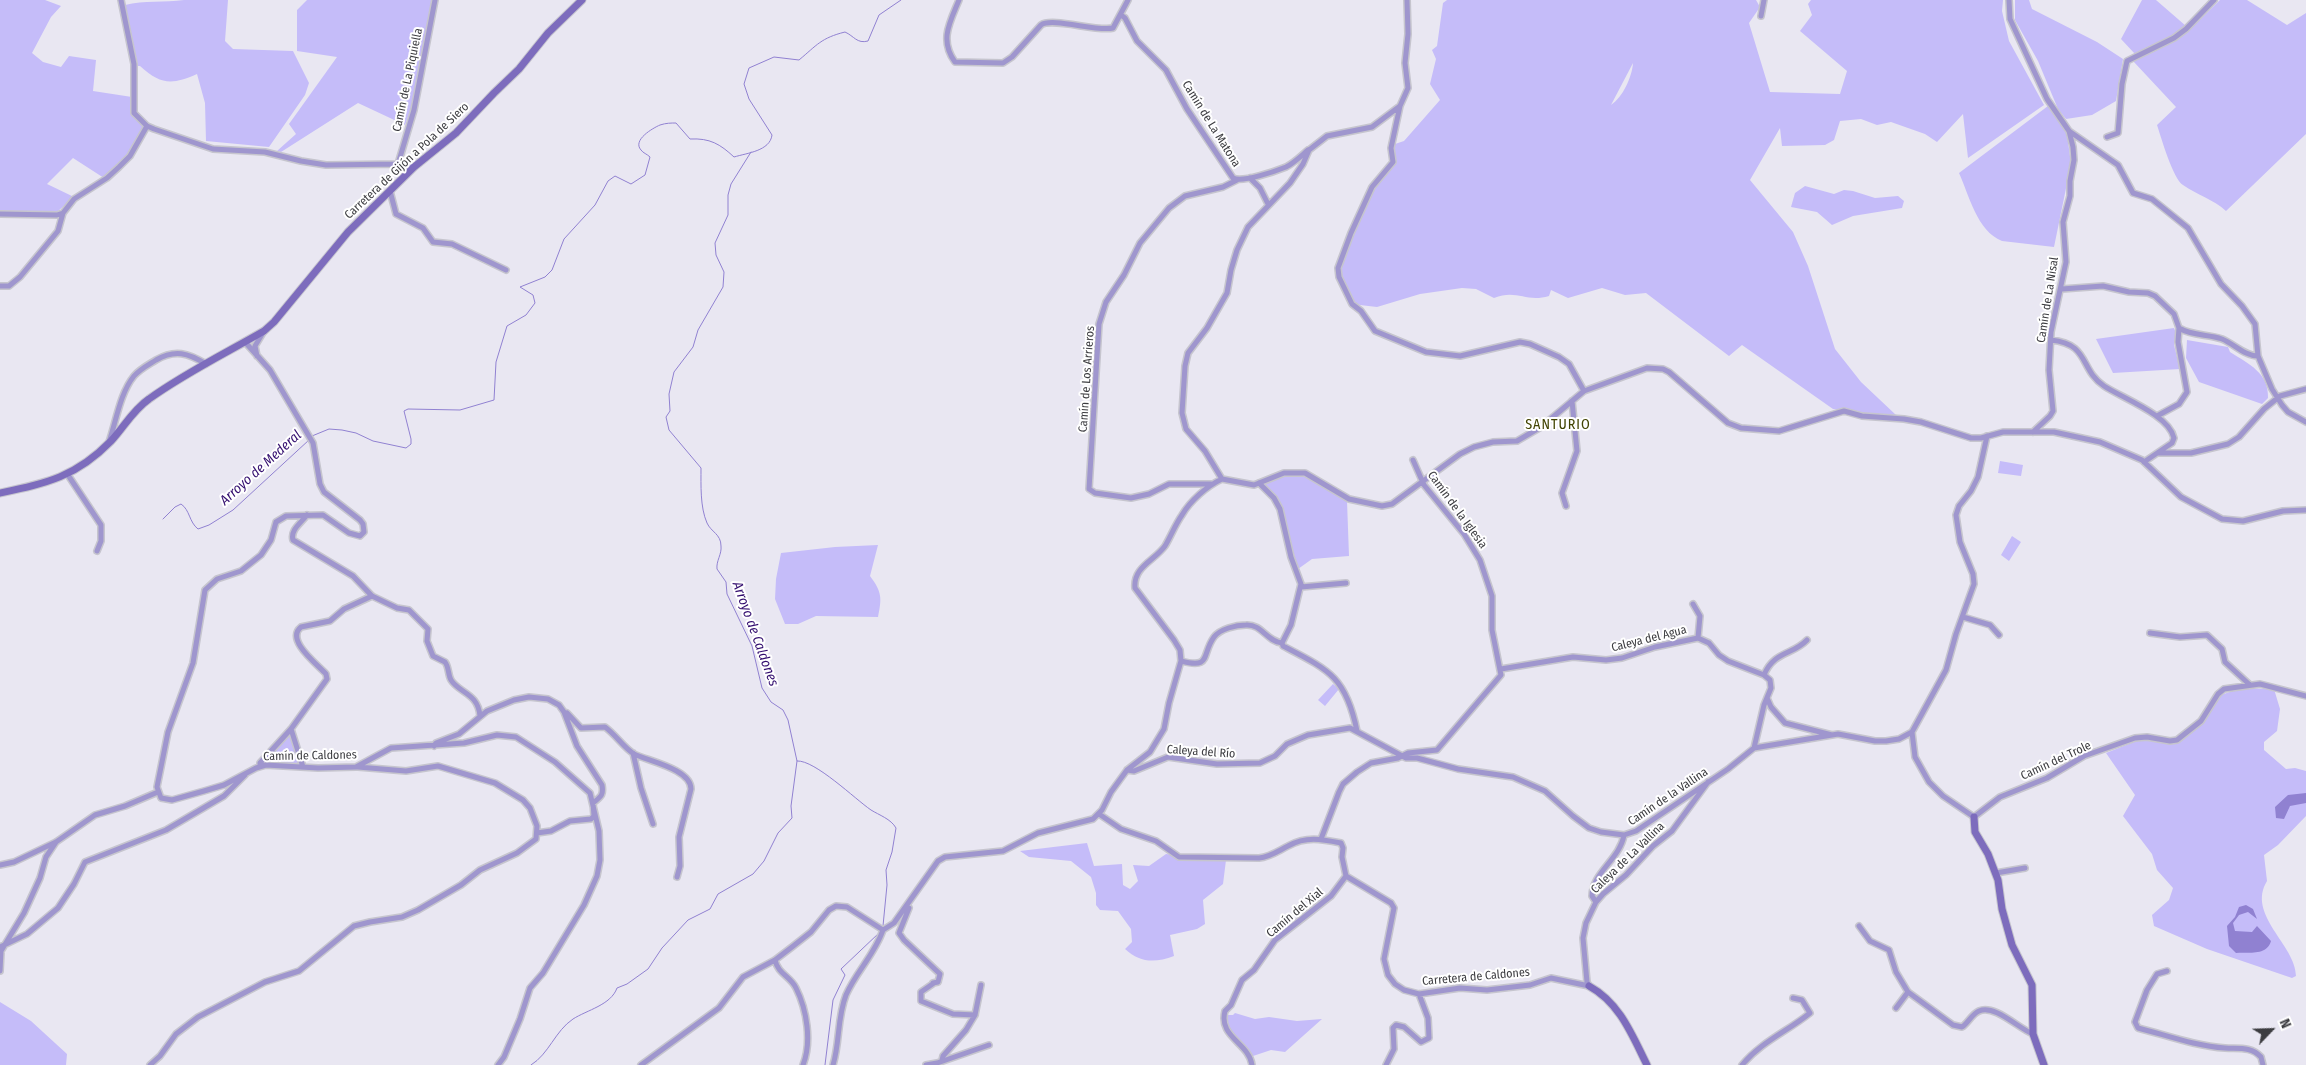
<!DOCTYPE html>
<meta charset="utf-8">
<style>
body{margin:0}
#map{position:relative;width:2306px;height:1065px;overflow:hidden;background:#e9e7f2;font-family:"Fira Sans Condensed",sans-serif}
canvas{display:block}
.north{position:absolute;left:2246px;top:1005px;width:50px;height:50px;-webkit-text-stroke:4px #fff;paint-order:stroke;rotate:66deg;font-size:14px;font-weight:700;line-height:20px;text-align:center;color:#3c3c40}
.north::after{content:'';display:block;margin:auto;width:18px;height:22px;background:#3c3c40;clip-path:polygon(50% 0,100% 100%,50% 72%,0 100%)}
</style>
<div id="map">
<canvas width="2306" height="1065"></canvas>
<div class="north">N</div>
</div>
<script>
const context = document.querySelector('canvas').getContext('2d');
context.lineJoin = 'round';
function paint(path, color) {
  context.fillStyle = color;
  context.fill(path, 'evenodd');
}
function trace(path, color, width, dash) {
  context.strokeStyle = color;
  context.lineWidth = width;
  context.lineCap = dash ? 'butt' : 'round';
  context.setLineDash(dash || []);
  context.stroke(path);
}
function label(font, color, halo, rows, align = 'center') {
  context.font = font + ' "Fira Sans Condensed",sans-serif';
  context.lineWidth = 4;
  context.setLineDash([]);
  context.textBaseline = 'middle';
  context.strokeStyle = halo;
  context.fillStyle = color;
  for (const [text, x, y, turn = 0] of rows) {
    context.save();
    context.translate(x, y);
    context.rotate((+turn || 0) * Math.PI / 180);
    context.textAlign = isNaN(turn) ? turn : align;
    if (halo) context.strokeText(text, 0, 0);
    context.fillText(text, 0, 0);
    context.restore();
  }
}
paint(new Path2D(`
 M0 0H45L61 6 51 17 32 53 43 62 61 67 69 56 96 60 93 91 132 97V114L143 127 128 155 104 178 73 158 47 184 74 197 57 212H0Z
 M184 0H228L225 41 233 49 293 51 309 83 305 95 269 147 206 141 205 103 197 74C172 85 161 85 140 66H138L125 5C144 0 165 3 184 0Z
 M307 0H433L412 106 405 125 358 103 281 152 277 151 296 134 289 124 337 57 297 51V10Z
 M1447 0H1756L1760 7 1749 23 1770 92 1840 94 1847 71 1800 31 1812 15 1808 4 1811 0H2003L2002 11 2009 41 2044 105 1968 158 1963 114 1937 142 1925 134 1891 122 1877 125 1861 119 1840 121 1834 140 1825 145 1782 146 1780 128 1750 180 1793 232 1808 266 1835 349 1861 382 1896 415 1866 414 1833 409 1742 345 1729 356 1646 293 1625 295 1602 288 1568 298 1551 290 1549 296C1526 303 1517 289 1494 298L1476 289 1462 288 1420 294 1377 307 1360 305 1349 300 1338 268 1372 187 1391 165 1392 145 1404 141 1440 100 1430 84 1436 59 1432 50 1437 46 1443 3ZM1633 63C1632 77 1623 97 1611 105Z
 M2015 0H2029L2032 9 2097 42 2123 59 2116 101 2092 115 2066 119 2058 109 2038 61 2015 20Z
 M2142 0H2156L2186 26 2158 45 2135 54 2121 39Z
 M2220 0H2247L2287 25 2306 13V134L2226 211C2213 199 2197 195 2183 185 2173 179 2161 137 2157 125L2176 107 2133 61 2186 33Z
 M2048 106 2067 134 2071 164 2054 247 2002 241C1977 231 1969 195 1959 173Z
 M1805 186 1834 194 1844 190 1853 191 1875 198 1898 196 1904 201 1902 208 1853 216 1832 225 1817 212 1791 207 1795 193Z
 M2174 328 2176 333 2174 345 2180 369 2113 373 2096 339Z
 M2187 340 2228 347 2230 352C2249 364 2269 373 2268 398L2262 404 2199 382 2186 358Z
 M2000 461 2023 465 2021 476 1998 473Z
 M1292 474C1314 476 1328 492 1347 501L1349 556 1312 559 1298 569 1281 506 1265 484 1269 480Z
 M2012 536 2021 542 2009 561 2001 555Z
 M878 545 870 576C882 592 882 598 878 617L816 616 798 624H785L775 599 776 579 781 553 835 547Z
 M1333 684 1339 689 1325 706 1318 700Z
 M2241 688 2274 689 2280 709 2277 731 2264 742V750L2286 769 2295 768 2306 771V816L2278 845 2264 855 2267 881C2246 915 2296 945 2296 976L2292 978 2207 949 2154 926 2152 915 2169 900 2173 888 2157 870 2152 854 2123 816 2135 795 2106 753 2139 740 2176 743 2198 723 2221 695Z
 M291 729 303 767 260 766Z
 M1087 843 1094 866 1122 864 1123 885 1130 889 1138 881 1133 865 1149 866 1166 854 1226 860 1223 884 1203 900 1205 924 1197 929 1170 935 1174 956C1155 963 1140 963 1125 949L1132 942 1131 929 1118 911 1100 910 1096 905V893L1091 877 1071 861 1029 857 1020 851Z
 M0 1002 31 1021 67 1054 66 1065H0Z
 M1235 1013 1255 1019 1269 1017 1297 1021 1322 1019 1285 1052 1271 1050 1250 1057 1234 1040 1223 1015H1233Z`), '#c5bcf9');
paint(new Path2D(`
 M2306 793V803L2290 806 2284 819 2276 818 2275 807 2288 795Z
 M2246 905 2253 909 2257 919 2248 912 2239 915 2233 923 2235 931 2252 932 2257 926 2271 941C2267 956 2248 952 2236 953L2229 946 2227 926 2235 917 2239 907Z`), '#9081d1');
trace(new Path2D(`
 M751 152 731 184 728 195V215L715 243 716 255 724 272 723 287 698 330 693 347 674 372 669 394 670 411 666 417 669 430 701 468C701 485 700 507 707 523 711 532 721 534 721 546 722 554 716 561 717 569L726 582 727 594 752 646 762 688 771 702 783 710 788 720 797 761C815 760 855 799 871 810 879 815 891 819 896 828L892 852 886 870 887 885 883 926
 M312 436 329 429 342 430 356 433 373 441 406 448 411 444V439L404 411 408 409 460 410 494 400 496 362 507 326 526 315 535 303 533 295 520 287 545 277 552 270 564 239 595 205 608 181 615 176 631 184 645 175 650 157C647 154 643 153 641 150 632 140 653 128 660 125 666 123 671 123 676 123L690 139C710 138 720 144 734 157 747 153 770 151 772 135L749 99 744 84 749 68 774 57 799 60C817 45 821 38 845 32 854 36 857 44 868 41L879 15 901 0
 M163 519 175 507 181 504C190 510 189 522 198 529L209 525 233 510 309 440
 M531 1065C549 1054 555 1031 573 1019 587 1010 611 1005 617 988L627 984 648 969 662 948 688 920 710 909 718 894 753 874 764 861 778 833 792 818 791 806 797 761
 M825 1065 833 1000 845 975 841 969 879 933`), '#9081d1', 1);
const street = new Path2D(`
 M121 0 134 64V113L147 126 154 129 213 149 265 152 301 161 326 165 398 164 414 167
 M959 0C950 22 939 40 955 62L1003 63 1012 57 1041 25C1052 17 1097 32 1113 28L1128 0
 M2009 0 2010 19 2047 99 2069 131 2073 147 2074 160 2070 181V196L2063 222 2066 262 2051 332 2049 370 2053 411 2050 416 2033 432
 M1121 15 1125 18 1137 41 1166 70 1187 109 1233 178C1242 183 1276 171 1286 167 1294 163 1301 156 1308 150
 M1761 16 1764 0
 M1400 106 1391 148 1393 162 1372 187 1351 233 1338 268 1339 277 1352 304 1361 311 1375 331 1426 352 1460 356 1520 342 1530 344 1559 357 1569 364 1584 391
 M2069 131 2118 165 2133 193 2152 199 2188 228 2221 284 2242 306 2255 324 2258 356 2272 389 2282 405 2288 412 2306 422
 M2107 137 2118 133 2122 84 2127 61 2174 38 2186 29 2214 0
 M398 164 414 110 435 0
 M1250 178 1260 188 1268 204
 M390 191 396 214 423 228 433 242 452 244 506 270
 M0 214 57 215 63 213 74 199 107 178 119 167 130 156 147 126
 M0 286H9L20 277 58 231 63 213
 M2062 289 2103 286 2129 292 2148 293 2155 296 2174 314 2179 328 2178 342 2187 392 2179 404 2157 416
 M2179 328C2192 336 2208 334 2222 339 2234 344 2245 356 2258 356
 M2051 340C2090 344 2079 369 2104 386 2122 398 2169 415 2174 438L2172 443 2144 462
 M245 342 270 370 313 443 320 484 324 492 360 520 363 524 364 532 360 536 349 533 323 515 286 516 276 522 271 540 261 555 241 571 217 579 205 590 193 663 168 732 157 787 161 798 172 800 204 791 224 785 256 768 266 765 318 768 356 767 391 748 464 743 497 735 516 737 555 762 590 793 599 831 600 860 597 876 584 905 543 973 530 988 520 1019 504 1057 498 1065
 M257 356 255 346 264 331
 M1987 436 1978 477 1971 491 1959 506 1956 515 1960 542 1973 574 1974 584 1956 634 1946 670 1912 732 1915 757 1929 782 1943 796 1974 817 2000 797 2047 778 2084 756 2135 738 2147 737 2170 741 2177 740 2201 721 2218 694 2224 689 2260 684 2306 696
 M109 442C116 422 120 393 134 376 140 369 148 365 156 360 175 349 188 353 206 364
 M2159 453H2191L2228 444 2239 437 2264 409 2280 396 2306 389
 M68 475 101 525V541L97 551
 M1222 479 1254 485 1284 473H1305L1349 499 1382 506 1392 504 1460 454 1474 447 1493 442 1517 441 1541 427 1584 391 1647 368 1663 369 1669 372 1728 423 1741 428 1779 431 1844 411 1862 416 1904 419 1921 422 1971 438H1981L2003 432H2054L2100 442 2142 460 2181 497 2222 519 2243 521 2283 511 2306 510
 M1222 479 1205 451 1186 429 1182 413 1185 366 1188 353 1207 328 1227 293 1231 270 1237 250 1248 227 1290 183 1303 164 1309 150 1327 136 1372 127 1400 106 1408 88 1405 63 1408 34 1407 0
 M1259 483 1274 498 1280 509 1291 557 1301 584 1291 625 1282 643 1283 646C1329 670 1346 677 1357 731
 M1211 484H1169L1149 494 1131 498 1095 493 1089 489 1099 324 1106 302 1124 275 1140 243 1169 208 1185 196 1223 187 1237 180
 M1566 506 1562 493 1577 451 1572 401
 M307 515C301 523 290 530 293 540L353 576 372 596 397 608 409 610 428 629 427 641 433 656 445 662C449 667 448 675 451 680 459 693 478 693 480 716
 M1301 587 1346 583
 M1693 604 1700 616 1698 638
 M1963 617 1990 625 1999 635
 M2150 633 2180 637 2207 635 2222 649 2225 662 2250 685
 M1181 661C1212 669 1201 655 1214 637 1220 629 1236 625 1246 625 1262 624 1266 641 1282 643
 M1501 669 1573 657 1606 660 1622 658 1655 647 1698 638 1709 643 1719 655 1728 661 1764 675 1770 680 1771 688 1764 705 1754 748
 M1764 675C1774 651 1793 655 1807 640
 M1767 698 1771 707 1785 723 1832 735
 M567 713 581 728 605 727C616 735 623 747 634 754 648 761 691 769 691 789L679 837 680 866 677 877
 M291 729 303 767
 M434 746 436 743 459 734 487 711 514 700 529 697 548 699 559 705 564 712 577 746 602 785C604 796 600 797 593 803L594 816 591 819 570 821 551 831 537 833
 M633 753 641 788 653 824
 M260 766V763L291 729 327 679 326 674C317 664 285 640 301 627L330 621 344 609 372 596
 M1127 770 1134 771 1168 757 1217 764 1260 763 1275 756 1287 744 1308 735 1350 728 1406 758H1417L1458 769 1513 777 1545 791 1573 816 1589 828 1601 832 1624 835 1636 831 1728 769 1754 748 1838 734 1875 741H1886L1899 739 1912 732
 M1099 814 1121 829 1156 841 1179 857 1259 858C1270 857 1278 851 1288 846 1306 836 1321 839 1341 843L1343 848 1342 857 1346 876 1391 903 1394 908 1384 959 1388 975 1395 984 1404 990 1419 994 1460 988 1487 990 1530 985 1551 978 1589 986 1587 982 1583 938 1586 923 1596 902 1603 894 1626 875 1653 846 1672 831 1708 782
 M1321 839 1339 792 1343 784 1357 772 1371 763 1398 758 1408 753 1437 750 1501 675 1492 630V596L1480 560 1464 534 1424 485 1413 460
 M0 865 14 862 56 842 95 815 125 806 158 792
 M1996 873 2025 868
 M1596 902 1592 896C1592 873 1620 859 1624 835
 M909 908 899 933 904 940 940 974 938 982 933 983
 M1859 926 1870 941 1889 950 1896 972 1908 992 1953 1025 1962 1027C1968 1023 1972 1014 1979 1011 1995 1004 2019 1029 2033 1034
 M0 947 27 934 58 908 74 884 85 862 166 830 224 796 245 775
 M775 960C778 974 790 976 796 988 807 1010 812 1042 803 1065
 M0 971 1 951 24 913 40 878 46 857 56 842
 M2167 971 2157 974 2147 990 2135 1022 2138 1028C2166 1035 2195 1046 2225 1048 2238 1049 2251 1046 2261 1057L2263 1065
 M934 983 921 992V1001L953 1014 975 1015 981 985
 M1896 1008 1908 992
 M942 1060 943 1056 966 1030 975 1015
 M150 1065 160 1056 176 1034 198 1017 265 982 299 971 354 926 370 922 402 917 418 910 461 885 480 870 517 853 536 839 537 826 530 808 523 800 495 783 438 766 406 771 358 767
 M641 1065 719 1008 743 977 775 960 792 947 811 932 829 910 836 906 847 907 883 930 894 923 938 861 945 857 1003 851 1038 833 1093 819 1102 810 1111 792 1127 770 1150 752 1164 729 1169 703 1181 661 1180 650 1174 640 1135 588C1133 567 1154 561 1165 546 1171 536 1175 525 1182 515 1190 501 1207 486 1222 479
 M833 1065C840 1042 837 1018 846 995 856 972 875 954 883 930
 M926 1065 937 1063 989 1045
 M1252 1065C1249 1043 1218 1037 1225 1011L1231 1005 1242 980 1254 970 1275 940 1331 896 1346 876
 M1386 1065 1394 1049 1393 1028 1396 1025 1404 1027 1421 1042 1429 1038 1428 1018 1419 994
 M1742 1065C1761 1042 1788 1031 1810 1013L1802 1000 1793 998`);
const secondary = new Path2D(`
 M0 493C47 483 76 477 111 441 124 427 133 410 149 399 185 373 226 353 264 331L274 322 348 232 414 167 456 133 494 93 519 69 548 33 582 0
 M1974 817 1975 832 1988 854 1998 880 2002 909 2012 945 2032 985 2033 1034 2044 1065
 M1589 986C1620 1003 1632 1035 1647 1065`);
trace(street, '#c6c5ce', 8);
trace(secondary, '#c6c5ce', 9);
trace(street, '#9f96ce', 5);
trace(secondary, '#7d6cbd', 7);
label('12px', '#3c3c40', '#fff', [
 ["Camín de La Piquiella",408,80,-78],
 ["Camín de La Matona",1211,124,58],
 ["Carretera de Gijón a Pola de Siero",407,161,-43],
 ["Camín de La Nisal",2048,300,-81],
 ["Camín de Los Arrieros",1087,379,-86],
 ["Camín de la Iglesia",1457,510,54],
 ["Caleya del Agua",1649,639,-14],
 ["Caleya del Río",1201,752,4],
 ["Camín de Caldones",310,756,-1],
 ["Camín del Trole",2056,761,-25],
 ["Camín de la Vallina",1668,797,-34],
 ["Caleya de La Vallina",1628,858,-44],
 ["Camín del Xial",1295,913,-40],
 ["Carretera de Caldones",1476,977,-5]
]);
context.letterSpacing = '1px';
label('14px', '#414302', '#fff', [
 ["SANTURIO",1558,425]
]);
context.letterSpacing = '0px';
label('italic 14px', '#330e6f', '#fff', [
 ["Arroyo de Mederal",261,468,-42],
 ["Arroyo de Caldones",755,634,70]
]);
</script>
